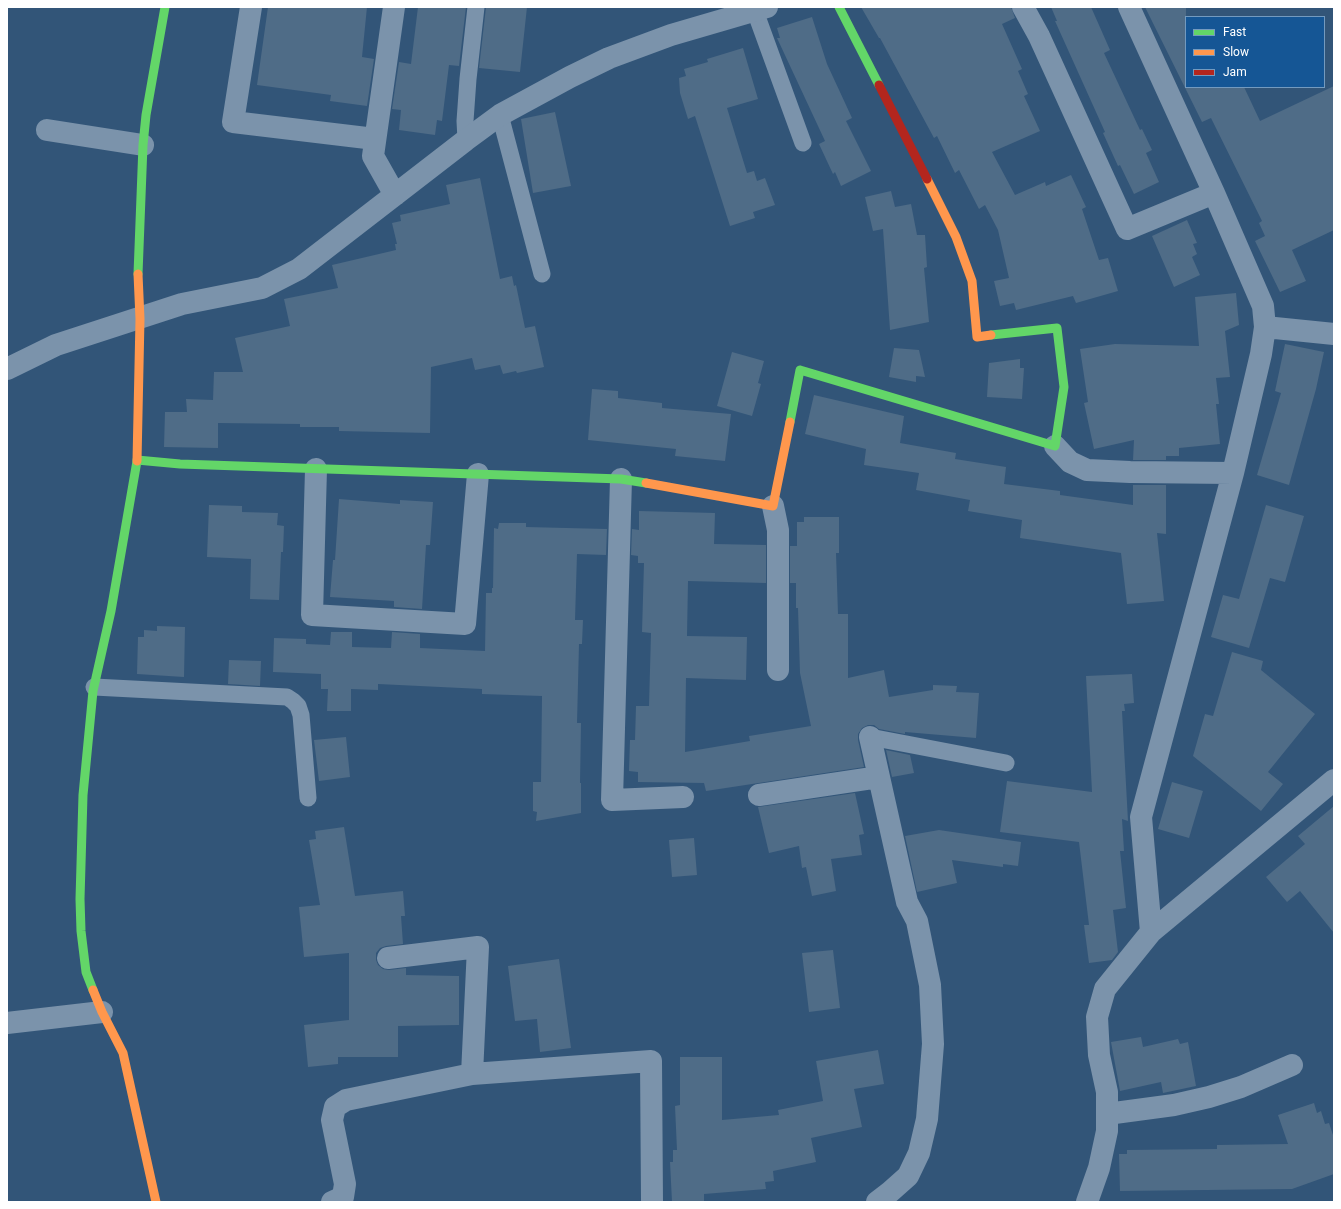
<!DOCTYPE html>
<html>
<head>
<meta charset="utf-8">
<style>
  body { margin:0 }
  #map { position:relative; width:1341px; height:1209px; overflow:hidden; background:#325578; font-family:Roboto,sans-serif }
  canvas { display:block }
  .frame { position:absolute; inset:0; border:8px solid #fff; pointer-events:none }
  .legend { position:absolute; left:1185px; top:16px; width:140px; height:72px; box-sizing:border-box; background:#155695; border:1px solid #739abf; margin:0; padding:5px 7px; list-style:none; font-size:12px; color:#fff }
  .legend li { display:flex; align-items:center; gap:8px; height:20px }
  .legend b { width:20px; border:1px solid #739abf }
</style>
</head>
<body>
<div id="map">
<canvas width="1341" height="1209"></canvas>
<div class="frame"></div>
<ul class="legend">
<li><b style="height:5px;background:#63d668"></b>Fast</li>
<li><b style="height:5px;background:#ff974d"></b>Slow</li>
<li><b style="height:5px;background:#b3261e"></b>Jam</li>
</ul>
</div>
<script>
const g = document.querySelector('canvas').getContext('2d');
g.lineJoin = 'round';
function paint(path, color) {
  g.fillStyle = color;
  g.fill(path, 'evenodd');
}
function toPath(rows) {
  const path = new Path2D();
  for (const r of rows) {
    path.moveTo(r[0], r[1]);
    for (let i = 2; i < r.length; i += 2) path.lineTo(r[i], r[i + 1]);
  }
  return path;
}
function trace(path, color, width, dash) {
  g.strokeStyle = color;
  g.lineWidth = width;
  g.lineCap = dash ? 'butt' : 'round';
  g.setLineDash(dash || []);
  g.stroke(path);
}
paint(toPath([
  [268,7,367,7,362,57,374,59,367,106,330,101,331,95,257,85],
  [418,7,466,7,459,66,449,65,442,121,437,120,435,135,399,130,401,110,392,109,399,62,411,64],
  [486,7,527,7,520,72,479,68],
  [861,7,1011,7,1015,18,1002,24,1022,69,1018,71,1028,94,1024,96,1040,131,992,152,1015,195,1045,182,1046,186,1071,175,1086,207,1082,209,1099,260,1108,258,1118,291,1076,303,1073,296,1016,310,1014,303,1000,306,994,281,1009,278,998,230,985,205,979,209,959,170,955,173,937,136,934,138,880,38,879,38],
  [1051,7,1091,7,1110,50,1104,53,1140,130,1142,129,1152,150,1146,153,1159,182,1134,194,1120,165,1118,166,1103,133,1105,132,1055,21,1057,21],
  [1145,7,1186,7,1186,87,1244,87,1260,121,1334,86,1334,230,1292,250,1306,281,1280,292,1255,241,1265,236,1259,223,1262,221,1211,118,1202,122],
  [812,17,827,64,852,118,846,121,871,171,841,186,835,172,833,174,819,144,825,141,777,38,780,38,777,28],
  [743,48,758,99,727,108,747,173,754,171,757,181,765,178,775,205,753,212,755,218,730,226,695,116,688,119,680,93,679,78,686,76,684,69,708,62,707,59],
  [555,112,571,186,533,193,521,119],
  [480,178,500,279,512,276,514,286,516,285,525,328,535,326,544,367,517,373,516,371,503,374,500,365,475,370,472,358,431,367,430,433,339,431,339,427,300,427,300,424,218,423,218,448,164,447,165,412,187,412,186,399,213,400,214,372,243,372,235,338,290,326,284,299,338,288,332,265,396,250,395,244,397,244,392,223,401,221,400,215,450,204,446,185],
  [891,191,895,207,911,204,917,235,925,235,927,267,924,268,929,322,890,330,883,229,873,231,865,197],
  [1187,220,1197,243,1193,244,1197,254,1192,257,1200,275,1174,287,1152,236],
  [1236,293,1239,325,1225,331,1230,377,1216,378,1219,404,1216,404,1220,444,1179,448,1179,456,1166,456,1166,460,1133,460,1134,440,1094,449,1084,403,1088,402,1080,349,1115,344,1199,346,1195,297],
  [1285,344,1324,352,1316,389,1289,485,1257,475,1281,393,1275,391],
  [894,348,919,350,925,377,916,376,916,382,889,377],
  [732,352,764,361,758,383,761,384,752,416,717,406],
  [1020,359,1020,368,1024,368,1022,399,987,397,989,363],
  [592,389,618,391,618,398,662,403,662,408,731,414,725,461,675,456,676,449,588,440],
  [814,395,904,416,900,443,956,453,955,459,1006,467,1004,484,1060,491,1060,495,1133,505,1133,485,1166,485,1166,534,1157,533,1164,601,1127,604,1121,553,1020,538,1022,520,968,511,970,500,916,490,919,473,864,465,866,449,805,434],
  [339,499,400,504,400,500,433,502,430,545,426,545,422,609,394,607,394,601,330,597,333,560,335,560],
  [209,505,242,506,242,512,278,513,277,525,284,526,283,552,281,552,279,600,250,599,251,559,207,557],
  [1266,505,1304,516,1285,582,1270,578,1249,648,1211,637,1223,595,1239,599],
  [639,511,715,513,714,544,766,545,766,583,688,581,687,636,747,637,746,680,686,678,685,752,750,741,749,736,811,726,800,673,798,608,796,608,796,583,790,583,790,546,797,546,797,522,804,522,804,517,839,517,839,553,836,553,838,614,848,614,848,678,884,670,889,697,933,690,933,685,957,686,956,692,979,693,976,738,905,732,905,734,879,729,874,725,868,725,862,728,858,734,858,740,864,767,706,791,704,783,638,782,638,772,629,771,630,740,635,740,636,706,649,706,651,633,642,632,644,563,638,563,638,556,631,555,632,529,639,530],
  [499,523,526,523,526,527,607,529,606,555,577,554,575,620,583,620,582,644,579,644,577,723,581,723,580,783,581,783,581,813,536,821,537,812,533,811,533,782,541,782,542,696,482,694,482,689,378,684,378,690,351,689,351,711,327,711,328,689,321,689,321,674,273,672,274,638,306,639,306,644,330,645,331,632,352,632,352,647,391,648,392,632,420,634,420,648,485,651,486,593,492,593,492,588,493,588,494,528,498,529],
  [157,626,185,627,184,677,137,674,138,637,144,637,144,630,157,631],
  [1232,652,1263,661,1261,670,1315,714,1268,772,1283,784,1261,811,1193,756,1205,714,1213,716],
  [229,660,261,661,260,686,228,684],
  [1132,674,1134,703,1124,704,1125,711,1122,711,1128,821,1122,819,1124,851,1120,851,1126,908,1113,910,1118,952,1112,960,1089,963,1084,925,1089,925,1079,842,1000,832,1007,781,1092,792,1086,676],
  [346,737,350,777,319,781,314,740],
  [886,750,910,755,914,773,892,777],
  [1172,782,1203,791,1189,838,1158,829],
  [855,793,864,834,859,835,862,855,831,859,836,891,812,896,806,867,802,868,799,846,769,853,758,807],
  [1334,806,1334,933,1300,891,1287,902,1266,877,1305,844,1298,836],
  [344,827,355,896,403,891,405,916,401,916,403,944,386,946,380,948,376,953,376,960,378,965,383,969,389,970,406,968,406,975,459,976,459,1025,398,1026,398,1057,338,1057,338,1064,308,1067,304,1025,349,1020,349,953,304,957,299,907,320,905,309,840,316,839,315,831],
  [939,830,1021,842,1018,866,1003,864,1003,867,952,860,957,883,917,892,905,836],
  [694,838,697,875,672,877,669,840],
  [833,950,840,1008,809,1012,802,953],
  [559,959,571,1048,540,1052,537,1019,515,1021,508,966],
  [1141,1037,1143,1047,1178,1039,1180,1044,1188,1042,1196,1086,1163,1093,1161,1082,1120,1091,1111,1042],
  [878,1050,884,1084,854,1089,862,1127,811,1138,816,1162,773,1171,774,1181,765,1182,766,1189,704,1194,704,1202,672,1202,670,1162,673,1162,673,1150,677,1150,675,1106,680,1105,680,1057,722,1057,722,1120,779,1115,778,1110,823,1101,816,1061],
  [1314,1103,1317,1113,1321,1111,1325,1124,1329,1123,1334,1138,1334,1174,1292,1189,1120,1191,1119,1154,1127,1154,1127,1150,1217,1149,1217,1145,1288,1144,1278,1115]
]), '#4f6c87');
trace(toPath([
  [755,11,803,143],
  [500,115,542,274],
  [466,140,465,121,468,79,476,7],
  [94,687,287,697,293,701,298,706,301,715,308,798],
  [870,737,1006,763]
]), '#7b93ab', 17);
trace(toPath([
  [251,7,233,122,375,139],
  [394,7,373,156,395,195],
  [1023,7,1039,36,1127,229,1214,193],
  [1129,7,1214,193,1263,306,1265,327,1261,354,1233,473,1141,817,1151,932,1334,780],
  [47,130,143,145],
  [1265,327,1334,334],
  [7,369,56,345,182,304,262,288,299,269,466,140,500,115,570,77,609,58,671,35,767,7],
  [1055,446,1070,462,1087,470,1130,472,1233,473],
  [316,469,312,615,465,624,478,474],
  [621,479,612,800,683,797],
  [773,506,778,530,778,670],
  [870,737,907,902,917,921,930,985,933,1044,927,1119,919,1153,908,1176,890,1192,877,1202],
  [759,795,879,777],
  [388,958,478,947,472,1074],
  [7,1023,102,1012],
  [1107,1114,1174,1105,1209,1097,1241,1087,1292,1065],
  [332,1202,343,1197,345,1184,332,1120,335,1107,346,1100,472,1074,651,1061,652,1202],
  [1087,1202,1099,1168,1107,1131,1107,1092,1099,1055,1097,1017,1105,989,1151,932]
]), '#7b93ab', 22);
trace(toPath([
  [839,7,879,85],
  [138,274,143,145,146,115,165,7],
  [790,422,800,370,1055,446,1064,387,1057,328,991,335],
  [137,460,180,464,621,479,646,483],
  [93,990,86,972,81,931,80,899,83,795,93,691,111,611,137,461]
]), '#63d668', 9);
trace(toPath([
  [927,179,956,237,972,281,977,337,991,335],
  [137,461,140,319,138,274],
  [646,483,773,506,790,422],
  [93,990,102,1012,123,1053,156,1202]
]), '#ff974d', 9);
trace(toPath([
  [879,85,927,179]
]), '#b3261e', 9);
</script>
</body>
</html>
